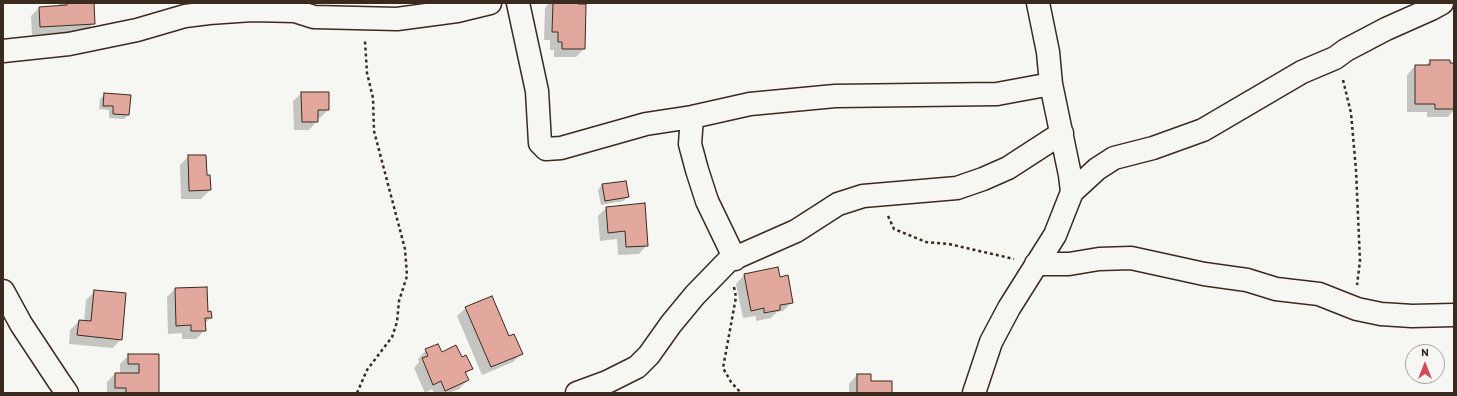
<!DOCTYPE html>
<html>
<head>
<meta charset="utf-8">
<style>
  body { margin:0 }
  #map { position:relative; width:1457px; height:396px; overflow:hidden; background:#f6f6f2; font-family:Itim,sans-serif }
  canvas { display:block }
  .frame { position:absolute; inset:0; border:4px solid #3b2a1e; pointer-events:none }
  .north { position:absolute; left:1405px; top:344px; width:40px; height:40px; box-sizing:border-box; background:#f6f6f2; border:1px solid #aba49d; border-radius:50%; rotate:0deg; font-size:11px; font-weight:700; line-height:16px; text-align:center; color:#3b2a1e }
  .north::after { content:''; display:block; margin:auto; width:14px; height:18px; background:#d1495b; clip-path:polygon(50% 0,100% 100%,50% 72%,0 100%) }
</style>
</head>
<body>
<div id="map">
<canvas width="1457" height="396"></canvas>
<div class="frame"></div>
<div class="north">N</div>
</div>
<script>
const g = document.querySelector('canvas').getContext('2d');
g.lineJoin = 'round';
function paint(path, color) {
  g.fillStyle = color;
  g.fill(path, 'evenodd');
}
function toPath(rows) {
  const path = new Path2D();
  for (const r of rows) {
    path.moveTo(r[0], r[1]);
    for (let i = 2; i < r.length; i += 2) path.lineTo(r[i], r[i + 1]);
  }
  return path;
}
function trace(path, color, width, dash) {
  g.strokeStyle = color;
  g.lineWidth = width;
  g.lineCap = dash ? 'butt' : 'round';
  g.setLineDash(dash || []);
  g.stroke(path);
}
paint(toPath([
  [58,3,93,3,94,23,85,32,32,35,31,16,39,8,59,6],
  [549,3,577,3,584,49,576,57,554,57,554,50,550,50,550,40,544,40,545,8],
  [1430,61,1454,64,1454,110,1448,117,1427,117,1427,112,1407,112,1407,75,1415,66,1425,66],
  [302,93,328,110,320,118,317,118,317,121,309,130,294,130,293,101],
  [104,95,128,115,124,119,109,118,109,110,99,109,100,99],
  [189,156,206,176,209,176,210,190,201,199,181,199,180,165],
  [602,185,628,197,623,201,601,205,598,190],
  [606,208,647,245,639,254,618,255,617,239,600,241,598,216],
  [744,275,779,278,792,302,783,311,777,312,771,318,756,321,756,316,743,318,736,284],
  [175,289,207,313,211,318,204,324,205,330,196,339,182,339,182,333,168,334,167,297],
  [95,291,121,339,113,348,69,344,70,330,79,321,84,322,86,300],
  [466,308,509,337,522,353,513,362,482,375,457,316],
  [426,350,461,358,471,369,465,375,468,380,459,389,449,393,434,393,432,389,425,393,414,368,419,362,418,359],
  [129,355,158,355,158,393,107,393,107,382,115,374,120,374,120,364],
  [857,375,891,393,849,393,849,384]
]), '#0003');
const building = toPath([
  [67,3,94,3,95,24,40,27,39,7,67,5,67,3],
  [553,3,578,3,578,4,586,4,585,49,562,49,562,42,558,42,558,32,552,32,553,3],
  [1430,60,1450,60,1450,63,1454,63,1454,109,1435,109,1435,104,1415,104,1415,65,1430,65,1430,60],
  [301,92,329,92,329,110,318,110,318,122,302,122,301,92],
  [104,93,131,95,129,115,113,114,113,106,103,106,104,93],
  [188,155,206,155,207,175,210,175,211,190,189,191,188,155],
  [626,181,629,197,605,201,602,184,626,181],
  [645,203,648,246,626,247,625,231,608,233,606,207,645,203],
  [778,267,780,277,788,275,793,303,780,305,780,310,764,313,764,308,751,311,744,274,778,267],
  [207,287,208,312,211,311,212,318,205,318,206,331,191,331,191,325,176,326,175,288,207,287],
  [94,290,126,293,122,340,77,335,79,320,91,321,94,290],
  [492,296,509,336,514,334,523,354,491,367,465,307,492,296],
  [438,344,442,352,456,345,462,357,466,355,473,369,465,372,469,380,445,391,441,381,433,385,422,358,428,356,425,349,438,344],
  [128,354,159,354,159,393,126,393,126,388,115,388,115,373,139,373,139,364,128,364,128,354],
  [857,374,871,374,871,381,892,381,892,393,857,393,857,374]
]);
paint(building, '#e2a89e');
trace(building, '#3b2a1e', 1);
const minor = toPath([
  [518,3,537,91,540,143,546,149,561,148,646,124,692,117,750,104,835,96,997,94,1051,84],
  [3,51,69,44,137,30,185,16,209,13,252,10,295,11,314,17,397,19,457,11,490,3],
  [692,117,690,144,697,170,707,201,735,259],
  [1072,192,1097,169,1114,158,1153,148,1203,130,1302,72,1335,58,1346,50,1386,29,1431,9,1442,3],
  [1036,264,1069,264,1099,259,1131,258,1204,274,1247,280,1276,289,1319,294,1357,309,1381,314,1412,316,1454,315],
  [3,291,21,324,58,380,67,393],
  [577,393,607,382,637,367,649,355,671,324,695,295,728,261,796,231,838,204,863,196,957,188,983,179,1008,168,1062,133],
  [974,393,991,342,1009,308,1055,235,1072,192,1070,175,1051,84,1048,52,1038,3]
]);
trace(minor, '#3b2a1e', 25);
trace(toPath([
  [1343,80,1351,113,1356,170,1360,261,1357,285],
  [888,216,894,229,926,242,949,244,1014,259],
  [734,287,736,297,723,368,731,382,741,393],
  [357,393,367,370,392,337,397,322,399,301,407,276,405,249,374,131,373,98,367,73,365,41]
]), '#3b2a1e', 2.5, [3, 3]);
trace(minor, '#f6f6f2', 22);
</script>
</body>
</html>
